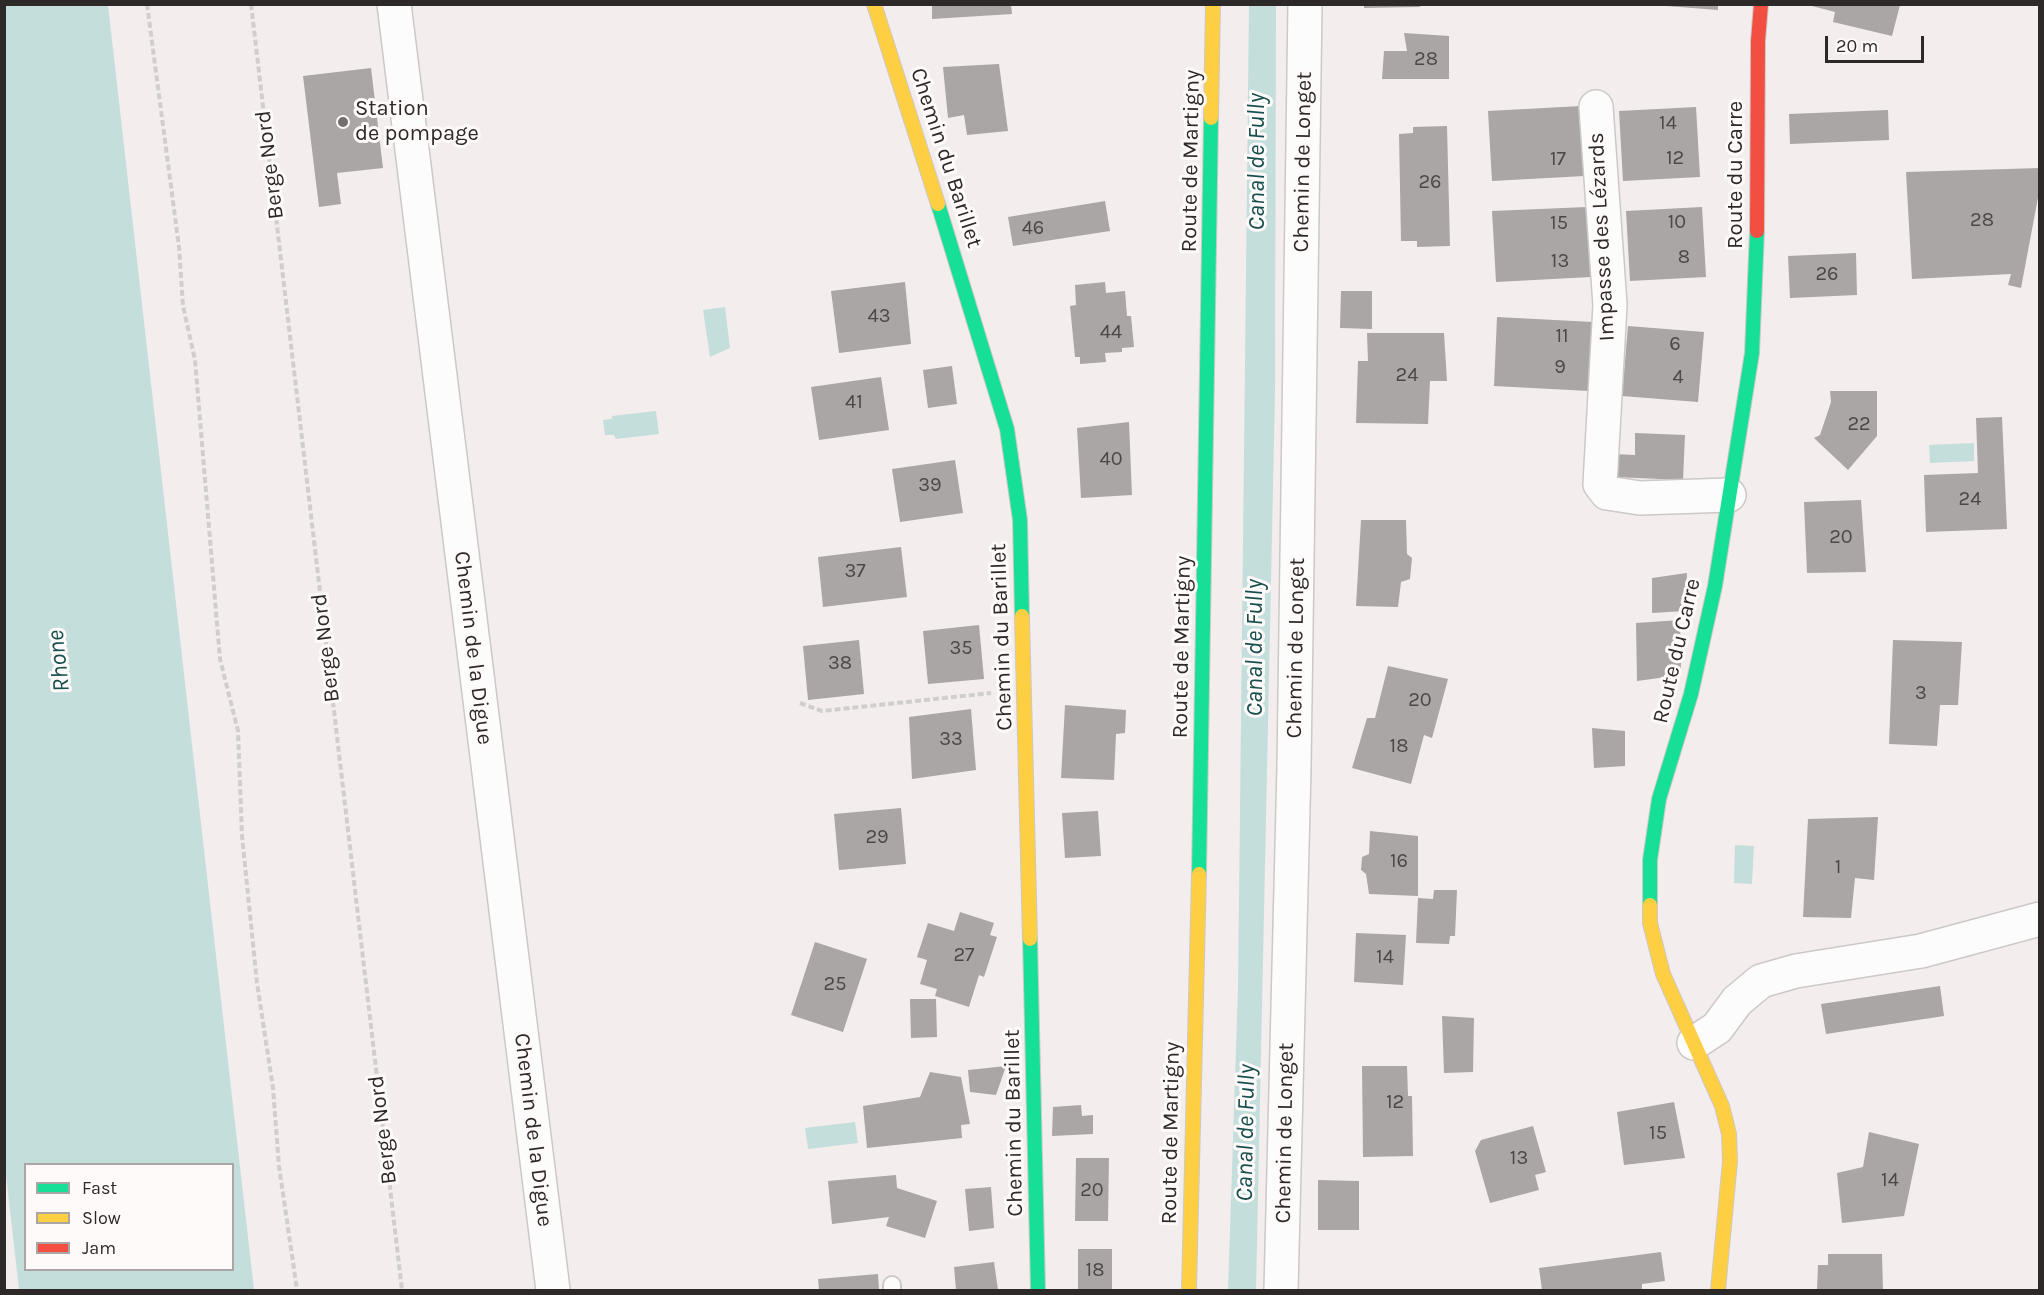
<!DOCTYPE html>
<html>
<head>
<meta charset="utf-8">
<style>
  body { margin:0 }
  #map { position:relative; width:2044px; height:1295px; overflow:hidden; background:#f3eded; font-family:Karla,sans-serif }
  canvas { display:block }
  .frame { position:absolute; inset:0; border:6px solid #2d2929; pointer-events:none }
  .legend { position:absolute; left:24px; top:1163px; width:210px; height:108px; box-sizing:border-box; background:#fefafa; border:2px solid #aaa6a6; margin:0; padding:8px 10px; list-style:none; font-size:18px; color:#2d2929 }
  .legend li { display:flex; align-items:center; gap:12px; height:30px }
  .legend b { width:30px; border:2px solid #aaa6a6 }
  .scale { position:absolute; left:1825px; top:36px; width:99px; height:27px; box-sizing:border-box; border:3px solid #2d2929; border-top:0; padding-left:8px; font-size:18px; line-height:21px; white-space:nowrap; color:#2d2929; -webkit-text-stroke:4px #fefafa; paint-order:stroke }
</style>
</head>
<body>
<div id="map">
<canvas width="2044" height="1295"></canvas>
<div class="frame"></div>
<ul class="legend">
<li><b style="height:8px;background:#16e098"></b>Fast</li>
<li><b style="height:8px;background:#ffcf43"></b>Slow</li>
<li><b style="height:8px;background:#f24e42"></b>Jam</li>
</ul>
<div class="scale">20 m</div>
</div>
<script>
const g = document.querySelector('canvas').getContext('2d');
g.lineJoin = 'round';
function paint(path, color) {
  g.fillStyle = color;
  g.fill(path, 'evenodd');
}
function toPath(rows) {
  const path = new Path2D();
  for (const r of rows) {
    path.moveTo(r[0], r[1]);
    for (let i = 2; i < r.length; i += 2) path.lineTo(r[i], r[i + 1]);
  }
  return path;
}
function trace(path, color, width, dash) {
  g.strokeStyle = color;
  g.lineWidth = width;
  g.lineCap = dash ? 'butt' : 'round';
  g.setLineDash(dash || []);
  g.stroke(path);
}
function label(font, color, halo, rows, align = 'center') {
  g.font = font + ' Karla,sans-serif';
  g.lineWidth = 6;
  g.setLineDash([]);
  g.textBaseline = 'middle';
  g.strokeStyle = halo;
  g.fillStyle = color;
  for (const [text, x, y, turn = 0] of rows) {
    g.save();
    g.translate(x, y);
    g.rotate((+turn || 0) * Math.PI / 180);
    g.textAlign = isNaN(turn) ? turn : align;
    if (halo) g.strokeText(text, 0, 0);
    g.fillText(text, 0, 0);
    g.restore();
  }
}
paint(toPath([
  [4,5,108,5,254,1290,19,1290,4,1157],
  [232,1164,232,1270,26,1270,26,1164],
  [1276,5,1275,392,1256,1290,1228,1290,1238,988,1249,5],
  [725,307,730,348,710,357,703,310],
  [656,411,659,434,616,439,614,435,605,435,603,420,612,419,612,416],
  [1974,443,1974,461,1930,463,1929,445],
  [1735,845,1754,846,1752,884,1734,883],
  [855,1122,858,1143,808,1149,805,1128]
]), '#c4dedc');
paint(toPath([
  [1364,4,1420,4,1420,7,1364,8],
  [1640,4,1718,4,1718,10],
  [932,5,1011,5,1012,14,932,19],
  [1808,5,1900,5,1892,36,1833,22,1835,12],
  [1404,33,1449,36,1449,79,1382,79,1384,51,1407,51],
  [999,64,1008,131,967,135,964,115,948,118,943,67],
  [371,68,383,168,337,173,341,204,319,207,303,76],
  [1581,106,1585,176,1492,181,1488,111],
  [1696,107,1700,177,1623,181,1619,111],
  [1888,110,1889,140,1790,144,1789,114],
  [1447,126,1450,246,1417,247,1417,241,1401,241,1399,134,1413,133,1413,127],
  [2040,168,2040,187,2021,288,2008,285,2011,274,1912,279,1906,172],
  [1105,201,1110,231,1013,246,1008,217],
  [1587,207,1591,277,1496,282,1492,211],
  [1702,207,1706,277,1630,281,1626,211],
  [1856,253,1857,295,1790,298,1788,256],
  [905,282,911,344,839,353,831,291],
  [1105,282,1106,293,1125,291,1127,316,1131,316,1134,347,1122,348,1122,352,1105,353,1106,362,1080,364,1080,357,1075,357,1070,306,1076,305,1075,285],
  [1341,291,1372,291,1372,329,1340,328],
  [1497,317,1593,322,1589,391,1494,386],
  [1628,326,1704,332,1698,402,1622,396],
  [1367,333,1444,333,1447,381,1430,381,1428,424,1356,423,1358,361,1368,361],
  [952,366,957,404,928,408,923,370],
  [881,377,889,430,819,440,811,387],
  [1830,391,1877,391,1877,436,1848,470,1814,438,1820,435,1831,402],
  [2002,417,2007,529,1926,532,1924,475,1978,473,1976,418],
  [1129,422,1132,495,1081,498,1077,428],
  [1635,433,1685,435,1683,480,1614,477,1615,454,1635,455],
  [955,460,963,513,900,522,892,469],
  [1861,500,1866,572,1807,573,1804,502],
  [1361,520,1406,520,1407,554,1412,558,1410,579,1401,582,1398,607,1356,606],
  [901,547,907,597,823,607,818,557],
  [1687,573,1685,611,1652,613,1652,578],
  [1680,620,1681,675,1637,681,1636,623],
  [979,625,984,679,928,684,923,631],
  [859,640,864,694,808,700,803,646],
  [1893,640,1962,642,1958,705,1940,705,1937,746,1889,744],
  [1388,666,1448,679,1432,738,1424,735,1411,784,1352,768,1367,718,1375,718],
  [1065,705,1126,710,1125,733,1116,734,1114,780,1061,778],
  [971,709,976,770,912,779,909,717],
  [1592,728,1625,731,1625,766,1594,768],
  [901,808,906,864,839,870,834,814],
  [1098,811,1101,856,1065,858,1062,813],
  [1878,817,1874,880,1855,878,1851,918,1803,917,1808,819],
  [1370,831,1418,836,1418,896,1369,894,1366,874,1361,870,1362,857,1369,854],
  [1434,890,1457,890,1455,936,1450,936,1449,944,1416,943,1418,898,1433,899],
  [960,912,994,923,990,935,997,937,984,977,979,975,969,1007,935,996,937,989,920,984,927,960,917,957,928,923,954,931],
  [1356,933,1406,935,1403,985,1354,982],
  [815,942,867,959,843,1032,791,1015],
  [1940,986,1944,1016,1826,1034,1821,1004],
  [910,999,936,999,937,1037,911,1038],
  [1442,1016,1474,1018,1473,1072,1444,1073],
  [1006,1066,996,1095,970,1092,968,1070],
  [1362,1066,1407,1066,1408,1096,1412,1096,1413,1156,1363,1157],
  [930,1072,961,1077,970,1124,961,1125,962,1138,867,1148,863,1106,920,1097],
  [1674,1102,1685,1158,1624,1165,1617,1112],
  [1081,1105,1082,1116,1093,1115,1093,1134,1052,1136,1053,1107],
  [1533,1126,1546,1172,1535,1175,1539,1190,1490,1203,1475,1151,1481,1140],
  [1869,1132,1919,1144,1904,1216,1842,1223,1837,1173,1863,1167],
  [1076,1158,1109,1158,1108,1221,1075,1221],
  [896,1175,897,1188,937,1201,925,1238,886,1226,889,1217,832,1224,828,1181],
  [1318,1180,1359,1181,1359,1230,1318,1230],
  [991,1187,994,1228,969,1231,965,1189],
  [1078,1249,1112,1249,1112,1290,1078,1290],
  [1661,1252,1665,1281,1642,1284,1642,1290,1542,1290,1539,1268],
  [1828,1254,1882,1254,1883,1290,1817,1290,1818,1265,1828,1265],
  [994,1262,998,1290,956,1290,954,1267],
  [878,1274,879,1290,819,1290,818,1279]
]), '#aba6a6');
const lane = toPath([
  [892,1285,892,1290]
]);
const street = toPath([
  [394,4,553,1290],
  [1596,107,1610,305,1600,484,1607,493,1640,498,1729,495],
  [1694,1043,1717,1028,1737,1001,1761,981,1796,971,1921,951,2040,919],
  [1281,1290,1294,767,1305,4]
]);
const fast = toPath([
  [938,204,1007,429,1020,520,1022,616],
  [1199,874,1211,118],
  [1650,905,1650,860,1659,799,1691,694,1715,586,1752,353,1757,231],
  [1030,939,1038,1290]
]);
const slow = toPath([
  [874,4,938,204],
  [1211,118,1213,4],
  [1022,616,1030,939],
  [1650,905,1650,923,1663,974,1722,1106,1729,1134,1730,1161,1718,1290],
  [1189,1290,1199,874]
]);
const jam = toPath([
  [1757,231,1758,41,1761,4]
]);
trace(lane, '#cdc8c8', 20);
trace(street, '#cdc8c8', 36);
trace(fast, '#cdc8c8', 16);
trace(slow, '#cdc8c8', 16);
trace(jam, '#cdc8c8', 16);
trace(toPath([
  [147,4,179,247,183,306,195,360,220,659,238,731,242,836,257,983,273,1088,279,1166,297,1290],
  [251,4,402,1290],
  [800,703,822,711,991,693]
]), '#d1cece', 4, [6, 3]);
trace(lane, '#fdfcfc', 16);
trace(street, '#fdfcfc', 33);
trace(fast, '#16e098', 14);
trace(slow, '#ffcf43', 14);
trace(jam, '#f24e42', 14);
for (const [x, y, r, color] of [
  [343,122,6,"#726e6e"]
]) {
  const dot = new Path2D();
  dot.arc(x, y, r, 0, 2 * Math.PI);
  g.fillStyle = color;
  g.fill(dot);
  trace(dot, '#fefafa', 2);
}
label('20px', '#4c4848', null, [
  ["28",1426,59],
  ["14",1668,123],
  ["12",1675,158],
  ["17",1558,159],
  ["26",1430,182],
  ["28",1982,220],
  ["10",1677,222],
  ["15",1559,223],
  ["46",1033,228],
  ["8",1684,257],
  ["13",1560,261],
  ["26",1827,274],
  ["43",879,316],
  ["44",1111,332],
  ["11",1562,336],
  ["6",1675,344],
  ["9",1560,367],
  ["24",1407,375],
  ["4",1678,377],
  ["41",854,402],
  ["22",1859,424],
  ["40",1111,459],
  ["39",930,485],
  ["24",1970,499],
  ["20",1841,537],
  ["37",855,571],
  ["35",961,648],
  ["38",840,663],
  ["3",1921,693],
  ["20",1420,700],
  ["33",951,739],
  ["18",1399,746],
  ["29",877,837],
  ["16",1399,861],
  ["1",1838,867],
  ["27",964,955],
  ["14",1385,957],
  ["25",835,984],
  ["12",1395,1102],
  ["15",1658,1133],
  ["13",1519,1158],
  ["14",1890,1180],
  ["20",1092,1190],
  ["18",1095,1270]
]);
label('22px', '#2d2929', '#fefafa', [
  ["Station",355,109],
  ["de pompage",355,134]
], 'left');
label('22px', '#2d2929', '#fefafa', [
  ["Chemin du Barillet",946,158,72],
  ["Route de Martigny",1191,161,-89],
  ["Chemin de Longet",1303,162,-89],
  ["Berge Nord",270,165,-97],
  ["Route du Carre",1736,175,-90],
  ["Impasse des Lézards",1602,237,-93],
  ["Chemin du Barillet",1002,637,-92],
  ["Route de Martigny",1182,647,-89],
  ["Berge Nord",326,648,-97],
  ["Chemin de la Digue",473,648,83],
  ["Chemin de Longet",1296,648,-89],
  ["Route du Carre",1677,651,-77],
  ["Chemin du Barillet",1014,1123,-91],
  ["Berge Nord",383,1130,-97],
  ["Chemin de la Digue",533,1130,83],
  ["Route de Martigny",1171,1133,-89],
  ["Chemin de Longet",1285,1133,-89]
]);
label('italic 24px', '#174f4d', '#fefafa', [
  ["Canal de Fully",1257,162,-90],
  ["Canal de Fully",1255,648,-90],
  ["Rhone",59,661,-96],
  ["Canal de Fully",1246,1133,-89]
]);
</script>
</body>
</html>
